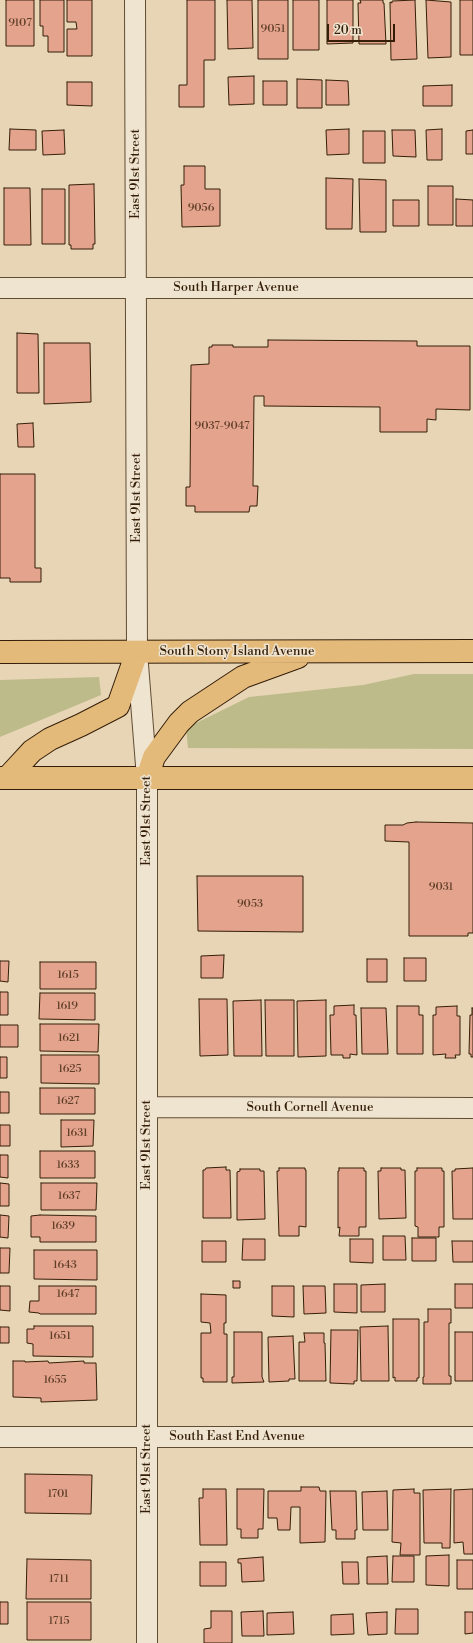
<!DOCTYPE html>
<html>
<head>
<meta charset="utf-8">
<style>
  body { margin:0 }
  #map { position:relative; width:473px; height:1643px; overflow:hidden; background:#e7d5b6; font-family:"Libre Bodoni",serif }
  canvas { display:block }
  .scale { position:absolute; left:327px; top:24px; width:68px; height:18px; box-sizing:border-box; border:2px solid #341e08; border-top:0; padding-left:5px; font-size:12px; line-height:14px; white-space:nowrap; color:#341e08; -webkit-text-stroke:3px #efe4d0; paint-order:stroke }
</style>
</head>
<body>
<div id="map">
<canvas width="473" height="1643"></canvas>
<div class="scale">20 m</div>
</div>
<script>
const g = document.querySelector('canvas').getContext('2d');
g.lineJoin = 'round';
function paint(path, color) {
  g.fillStyle = color;
  g.fill(path, 'evenodd');
}
function toPath(rows) {
  const path = new Path2D();
  for (const r of rows) {
    path.moveTo(r[0], r[1]);
    for (let i = 2; i < r.length; i += 2) path.lineTo(r[i], r[i + 1]);
  }
  return path;
}
function trace(path, color, width, dash) {
  g.strokeStyle = color;
  g.lineWidth = width;
  g.lineCap = dash ? 'butt' : 'round';
  g.setLineDash(dash || []);
  g.stroke(path);
}
function label(font, color, halo, rows, align = 'center') {
  g.font = font + ' "Libre Bodoni",serif';
  g.lineWidth = 3;
  g.setLineDash([]);
  g.textBaseline = 'middle';
  g.strokeStyle = halo;
  g.fillStyle = color;
  for (const [text, x, y, turn = 0] of rows) {
    g.save();
    g.translate(x, y);
    g.rotate((+turn || 0) * Math.PI / 180);
    g.textAlign = isNaN(turn) ? turn : align;
    if (halo) g.strokeText(text, 0, 0);
    g.fillText(text, 0, 0);
    g.restore();
  }
}
paint(toPath([
  [414,674,473,674,473,749,188,748,186,728,249,697,363,685],
  [99,677,101,695,0,737,0,680]
]), '#bdbb89');
const building = toPath([
  [6,0,34,0,34,46,6,46,6,0],
  [40,0,64,0,64,52,48,52,48,36,43,36,43,26,40,26,40,0],
  [67,0,92,0,92,56,67,56,67,29,77,29,76,22,67,22,67,0],
  [187,0,215,0,215,60,204,60,204,107,179,107,179,85,187,85,187,0],
  [227,0,252,0,253,48,228,49,227,0],
  [258,0,288,0,288,59,258,59,258,0],
  [293,0,319,0,319,50,293,50,293,0],
  [327,0,353,0,353,43,327,44,327,0],
  [360,0,383,0,383,3,384,3,386,44,359,44,358,3,361,3,360,0],
  [415,0,417,59,391,60,390,2,392,3,392,1,415,0],
  [426,0,451,2,451,57,428,58,426,0],
  [460,0,473,0,473,55,460,55,460,0],
  [254,76,254,104,229,105,228,77,254,76],
  [297,79,322,80,322,108,297,108,297,79],
  [326,80,348,81,349,105,326,105,326,80],
  [263,81,287,81,287,105,263,105,263,81],
  [67,82,92,82,92,106,67,105,67,82],
  [452,85,452,106,423,106,423,86,452,85],
  [10,129,36,130,36,150,9,150,10,129],
  [349,129,349,154,327,155,326,130,349,129],
  [442,129,442,160,427,160,426,130,442,129],
  [64,130,65,154,43,155,42,131,64,130],
  [392,130,415,130,416,157,393,156,392,130],
  [473,130,473,154,466,154,466,131,473,130],
  [363,131,385,131,385,163,363,163,363,131],
  [184,166,205,166,205,189,220,189,220,226,182,227,181,185,184,185,184,166],
  [326,178,353,179,352,229,326,229,326,178],
  [359,179,386,180,386,232,360,232,359,179],
  [94,184,95,244,93,244,93,249,71,249,71,245,69,245,69,185,94,184],
  [428,186,453,186,453,225,428,225,428,186],
  [4,188,30,188,31,245,4,245,4,188],
  [42,189,65,189,65,244,42,244,42,189],
  [456,199,473,200,473,226,456,226,456,199],
  [393,200,419,200,419,226,393,226,393,200],
  [17,333,38,334,39,393,17,393,17,333],
  [268,340,417,341,417,346,470,346,470,410,436,409,436,420,427,419,427,432,380,432,380,407,264,406,264,396,254,396,253,486,258,486,257,506,250,506,249,512,195,512,195,506,186,506,186,487,190,487,191,365,209,364,209,347,212,347,212,345,233,345,233,347,268,347,268,340],
  [44,343,90,343,91,402,44,404,44,343],
  [33,423,34,447,18,447,17,424,33,423],
  [0,474,35,474,35,568,41,568,41,582,10,582,10,578,0,578,0,474],
  [416,822,473,823,473,933,468,933,468,936,409,936,409,842,385,841,385,825,403,825,407,823,416,822],
  [197,876,303,876,303,932,198,931,197,876],
  [224,955,223,978,201,978,201,956,224,955],
  [404,958,426,958,426,981,404,981,404,958],
  [367,959,387,959,387,982,367,982,367,959],
  [0,961,9,961,8,982,0,981,0,961],
  [40,962,96,962,96,989,40,989,40,962],
  [0,992,8,992,8,1015,0,1015,0,992],
  [40,993,95,993,95,1020,39,1019,40,993],
  [199,999,227,999,228,1055,200,1056,199,999],
  [261,1000,262,1056,234,1056,233,1001,261,1000],
  [265,1000,294,1000,294,1056,266,1056,265,1000],
  [326,1000,326,1056,298,1057,297,1001,326,1000],
  [354,1005,354,1015,356,1015,357,1055,350,1054,350,1058,343,1058,343,1055,331,1055,330,1015,334,1015,334,1006,354,1005],
  [397,1006,419,1006,419,1015,423,1015,423,1054,397,1054,397,1006],
  [457,1006,457,1016,460,1016,460,1055,455,1055,456,1058,445,1058,446,1054,433,1055,433,1015,436,1015,436,1007,457,1006],
  [361,1008,386,1008,388,1054,362,1054,361,1008],
  [472,1008,473,1008,473,1057,471,1057,471,1054,469,1054,470,1015,472,1015,472,1008],
  [40,1024,99,1024,98,1052,40,1051,40,1024],
  [0,1025,18,1025,18,1047,0,1047,0,1025],
  [41,1055,99,1055,99,1084,41,1083,41,1055],
  [0,1057,7,1057,7,1078,0,1078,0,1057],
  [40,1088,95,1088,95,1114,40,1114,40,1088],
  [0,1092,9,1092,9,1113,0,1113,0,1092],
  [61,1120,94,1120,93,1146,61,1147,61,1120],
  [0,1125,10,1125,10,1146,0,1146,0,1125],
  [40,1151,95,1151,95,1178,40,1178,40,1151],
  [0,1155,8,1155,8,1178,0,1177,0,1155],
  [226,1167,226,1170,230,1170,231,1218,203,1218,203,1170,205,1170,206,1168,226,1167],
  [279,1168,305,1168,305,1170,306,1170,306,1227,299,1226,299,1236,279,1236,277,1171,279,1171,279,1168],
  [339,1168,364,1168,364,1171,366,1171,366,1227,359,1227,359,1236,339,1236,340,1227,338,1228,338,1171,339,1171,339,1168],
  [381,1168,401,1168,401,1170,405,1170,406,1218,379,1219,378,1171,381,1171,381,1168],
  [417,1168,442,1168,442,1171,444,1171,444,1227,439,1227,439,1237,418,1237,418,1227,415,1226,415,1171,417,1171,417,1168],
  [473,1168,473,1219,453,1219,452,1171,455,1171,455,1169,473,1168],
  [240,1169,260,1169,260,1171,264,1171,265,1219,237,1220,237,1172,240,1171,240,1169],
  [0,1183,9,1184,9,1206,0,1206,0,1183],
  [41,1183,97,1183,96,1210,41,1210,41,1183],
  [0,1215,9,1216,8,1238,0,1237,0,1215],
  [40,1215,96,1216,96,1242,40,1242,40,1237,31,1237,31,1216,40,1215],
  [383,1236,405,1236,406,1260,383,1260,383,1236],
  [412,1238,436,1238,436,1261,412,1261,412,1238],
  [243,1239,265,1239,265,1260,242,1260,243,1239],
  [350,1239,373,1239,373,1263,350,1262,350,1239],
  [202,1241,226,1241,226,1262,202,1262,202,1241],
  [452,1241,473,1241,473,1262,453,1262,452,1241],
  [0,1248,10,1248,9,1273,0,1273,0,1248],
  [34,1250,97,1250,97,1280,34,1279,34,1250],
  [233,1281,240,1281,240,1288,233,1288,233,1281],
  [334,1284,357,1284,357,1313,334,1312,334,1284],
  [385,1284,385,1312,361,1312,361,1285,385,1284],
  [455,1284,473,1284,473,1308,455,1308,455,1284],
  [0,1286,10,1286,10,1311,0,1310,0,1286],
  [39,1286,96,1286,96,1314,40,1314,39,1313,29,1312,30,1301,39,1301,39,1286],
  [272,1286,294,1286,294,1317,272,1316,272,1286],
  [303,1286,325,1286,326,1313,304,1314,303,1286],
  [201,1294,226,1295,226,1323,224,1323,224,1334,227,1334,227,1382,203,1382,203,1378,201,1378,201,1333,211,1333,210,1323,201,1322,201,1294],
  [428,1309,451,1309,451,1323,449,1323,449,1376,451,1376,451,1384,423,1384,423,1377,424,1377,424,1322,428,1322,428,1309],
  [393,1319,419,1319,419,1378,417,1378,417,1381,395,1381,395,1377,393,1378,393,1319],
  [34,1326,93,1326,93,1357,33,1356,33,1344,27,1343,27,1329,34,1329,34,1326],
  [388,1326,389,1381,361,1381,360,1327,388,1326],
  [0,1327,9,1327,9,1343,0,1343,0,1327],
  [331,1330,358,1330,357,1381,354,1381,354,1384,330,1383,331,1330],
  [234,1332,262,1332,262,1377,264,1382,232,1383,232,1377,234,1377,234,1332],
  [455,1332,473,1332,473,1381,455,1381,455,1332],
  [304,1333,324,1333,324,1343,325,1343,326,1381,299,1381,299,1342,305,1342,304,1333],
  [293,1336,295,1379,289,1379,289,1381,269,1382,268,1337,293,1336],
  [13,1361,25,1361,25,1362,48,1361,49,1363,84,1361,84,1363,96,1363,97,1400,41,1402,41,1398,13,1397,13,1361],
  [25,1474,92,1475,91,1514,25,1513,25,1474],
  [301,1487,319,1487,320,1491,326,1491,325,1542,300,1543,300,1507,291,1507,290,1530,278,1530,277,1518,268,1518,268,1491,301,1491,301,1487],
  [203,1489,226,1489,227,1545,200,1545,199,1498,203,1498,203,1489],
  [237,1489,264,1489,263,1529,258,1529,258,1538,241,1538,241,1529,237,1529,237,1489],
  [414,1489,414,1493,420,1493,420,1555,400,1555,401,1543,392,1542,393,1490,414,1489],
  [451,1489,450,1548,442,1548,442,1543,424,1543,423,1490,451,1489],
  [473,1489,473,1554,464,1554,463,1542,454,1543,454,1490,473,1489],
  [330,1491,356,1491,357,1530,355,1530,355,1539,336,1539,336,1530,332,1530,330,1491],
  [387,1491,388,1530,363,1530,362,1492,387,1491],
  [449,1555,449,1586,426,1585,426,1556,449,1555],
  [387,1556,388,1584,367,1584,367,1557,387,1556],
  [393,1556,414,1556,414,1582,392,1582,393,1556],
  [263,1557,264,1581,242,1582,241,1563,238,1563,238,1559,263,1557],
  [27,1559,91,1560,91,1599,26,1599,27,1559],
  [457,1560,473,1560,473,1589,457,1589,457,1560],
  [200,1562,226,1562,226,1586,200,1586,200,1562],
  [342,1562,358,1562,359,1584,343,1584,342,1562],
  [0,1602,8,1602,8,1624,0,1624,0,1602],
  [27,1602,91,1602,91,1640,27,1640,27,1602],
  [396,1609,418,1609,418,1634,395,1634,396,1609],
  [211,1611,232,1611,232,1643,204,1643,204,1629,211,1628,211,1611],
  [263,1611,264,1636,242,1636,241,1612,263,1611],
  [293,1612,294,1634,267,1635,267,1613,293,1612],
  [387,1612,387,1634,368,1635,366,1613,387,1612],
  [465,1612,473,1612,473,1633,465,1634,465,1612],
  [353,1614,354,1634,331,1635,331,1615,353,1614]
]);
paint(building, '#e4a38c');
trace(building, '#341e08', 1);
const minor = toPath([
  [135,0,137,652,147,778,147,1643],
  [0,288,473,288],
  [147,1107,473,1108],
  [0,1437,473,1437]
]);
const trunk = toPath([
  [0,652,473,651],
  [0,778,473,778],
  [7,778,32,751,50,739,81,725,118,706,137,652],
  [147,778,154,757,179,723,190,712,243,677,298,657]
]);
trace(minor, '#614c34', 22);
trace(trunk, '#341e08', 24);
trace(minor, '#efe4d0', 20);
trace(trunk, '#e4ba7b', 22);
label('11px', '#603f29', null, [
  ["9107",20,23],
  ["9051",273,29],
  ["9056",201,208],
  ["9037-9047",222,426],
  ["9031",441,887],
  ["9053",250,904],
  ["1615",68,975],
  ["1619",67,1006],
  ["1621",69,1038],
  ["1625",70,1069],
  ["1627",68,1101],
  ["1631",77,1133],
  ["1633",68,1165],
  ["1637",69,1196],
  ["1639",63,1226],
  ["1643",65,1265],
  ["1647",68,1294],
  ["1651",60,1336],
  ["1655",55,1380],
  ["1701",58,1494],
  ["1711",59,1579],
  ["1715",59,1621]
]);
label('13px', '#341e08', '#efe4d0', [
  ["East 91st Street",136,174,-90],
  ["South Harper Avenue",236,288],
  ["East 91st Street",137,498,-90],
  ["South Stony Island Avenue",237,652],
  ["East 91st Street",147,821,-90],
  ["South Cornell Avenue",310,1108],
  ["East 91st Street",147,1145,-90],
  ["South East End Avenue",237,1437],
  ["East 91st Street",147,1469,-90]
]);
</script>
</body>
</html>
